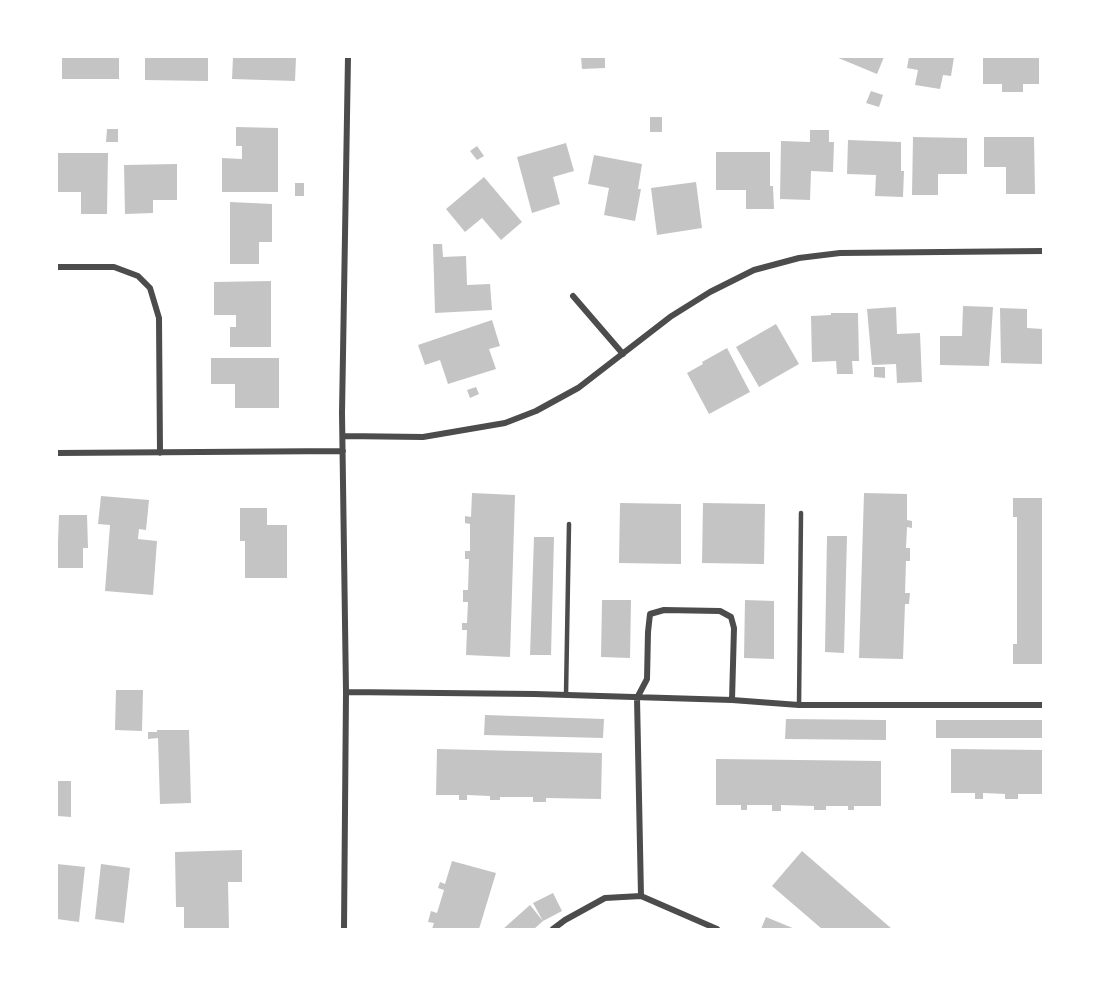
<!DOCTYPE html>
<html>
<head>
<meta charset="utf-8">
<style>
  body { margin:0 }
  #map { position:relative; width:1100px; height:986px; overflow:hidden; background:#fff; font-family:Spectral,serif }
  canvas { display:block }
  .frame { position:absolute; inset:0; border:58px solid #fff; pointer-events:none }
</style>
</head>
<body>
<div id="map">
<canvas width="1100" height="986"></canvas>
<div class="frame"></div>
</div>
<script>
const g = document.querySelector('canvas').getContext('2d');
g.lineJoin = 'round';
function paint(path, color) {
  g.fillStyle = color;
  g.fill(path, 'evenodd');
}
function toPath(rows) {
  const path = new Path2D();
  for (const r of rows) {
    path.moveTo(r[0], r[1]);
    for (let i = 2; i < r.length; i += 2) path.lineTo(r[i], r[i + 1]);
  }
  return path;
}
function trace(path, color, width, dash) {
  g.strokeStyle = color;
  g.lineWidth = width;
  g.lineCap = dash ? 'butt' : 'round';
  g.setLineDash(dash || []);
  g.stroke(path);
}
paint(toPath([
  [62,57,119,57,119,79,62,79],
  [145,57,208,57,208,81,145,80],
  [233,57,296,57,295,81,232,79],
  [581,57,605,57,605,68,582,69],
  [836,57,884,57,877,74],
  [909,57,954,57,951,76,943,75,940,89,915,85,918,70,907,68],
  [983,57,1039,57,1039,84,1023,84,1023,92,1002,92,1002,84,983,84],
  [871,91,883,95,879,107,866,103],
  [650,117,662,117,662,132,650,132],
  [236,127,278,128,278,192,222,192,222,158,242,159,242,146,236,146],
  [107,129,118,129,118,142,106,142],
  [810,130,829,130,829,142,834,142,833,172,811,171,810,200,780,199,781,141,810,142],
  [913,137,967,138,967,174,938,174,938,195,912,195],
  [984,137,1034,137,1035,194,1006,194,1006,167,984,167],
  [848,140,901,142,901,171,904,171,903,197,875,196,876,175,847,174],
  [566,143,574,171,553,177,560,204,532,213,517,157],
  [477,146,484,156,477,160,470,151],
  [716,152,770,152,770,186,773,186,774,209,746,209,746,190,716,190],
  [57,153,108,153,107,214,81,214,81,192,57,192],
  [594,155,642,164,638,189,641,189,635,221,604,215,609,188,588,184],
  [177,164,177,200,153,200,153,213,125,214,124,165],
  [484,177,522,222,501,240,482,218,465,232,446,209],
  [696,182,702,228,657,235,651,188],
  [295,183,304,183,304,196,295,196],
  [230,202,272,204,272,242,259,242,259,264,230,264],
  [433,244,442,244,443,257,466,256,467,285,490,284,492,310,435,313],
  [271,281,271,347,230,347,230,327,236,327,236,315,214,315,214,282],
  [963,306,993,307,989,366,940,365,940,336,962,336],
  [896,307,897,334,920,333,922,382,897,383,896,364,872,365,867,309],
  [1000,308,1027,309,1027,328,1043,329,1043,364,1001,363],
  [831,313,858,313,859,361,852,361,853,374,837,374,836,361,812,362,811,316,831,315],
  [492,320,500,346,489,349,496,369,448,384,440,360,425,365,418,345],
  [776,324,799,364,759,387,736,347],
  [727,348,750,392,709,414,687,373,703,364,702,362],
  [211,358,279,358,279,408,235,408,235,384,211,384],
  [874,367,885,367,885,378,874,377],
  [476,387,479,394,470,398,467,390],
  [472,493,515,495,510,657,466,655,467,630,462,630,462,623,467,623,468,602,463,602,463,590,468,590,469,559,465,559,465,551,470,551,470,524,465,523,465,516,471,517],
  [864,493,907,494,907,520,912,521,912,528,907,527,906,548,910,548,910,561,906,561,905,593,910,593,909,604,905,604,903,659,859,658],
  [101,496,149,500,146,530,139,529,138,539,157,541,153,595,105,591,110,525,98,524],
  [1013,498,1043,498,1043,664,1013,664,1013,644,1017,644,1017,517,1013,517],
  [620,503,681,504,681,564,619,563],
  [703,503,765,504,764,564,702,563],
  [240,508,267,508,267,525,287,525,287,578,245,578,245,541,240,541],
  [59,515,87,515,88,548,83,548,83,568,57,568],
  [827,536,847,536,844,653,825,652],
  [534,537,554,537,551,655,530,655],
  [602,600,631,600,630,658,601,657],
  [745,600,774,601,774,659,744,658],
  [116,690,143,690,142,731,115,730],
  [485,715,604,719,603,738,484,735],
  [786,719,886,720,886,740,785,739],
  [936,720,1043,720,1043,738,936,738],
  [157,730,189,730,191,803,160,804,158,738,148,739,148,732,157,732],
  [437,749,602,753,601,799,546,798,546,802,533,802,533,797,500,797,500,800,490,800,490,796,467,795,467,800,459,800,459,795,436,795],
  [951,749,1043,750,1043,794,1018,794,1018,799,1005,799,1005,794,983,793,983,799,975,799,975,793,951,793],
  [716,759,881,761,881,806,854,806,854,810,848,810,848,806,826,806,826,810,814,810,814,806,781,805,781,811,772,811,772,805,747,805,747,810,741,810,741,805,716,805],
  [57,781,71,781,71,817,57,816],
  [242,850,242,882,228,882,229,929,184,929,184,907,176,907,175,852],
  [802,851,892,929,822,929,772,886],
  [452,861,496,873,479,929,432,929,434,923,428,922,431,911,437,913,444,890,438,888,440,882,445,884],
  [57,864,85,867,79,922,57,919],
  [101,864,130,868,124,923,95,919],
  [553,893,562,911,543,921,533,903],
  [530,905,543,921,534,929,503,929],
  [766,917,795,929,761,929]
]), '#c4c4c4');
trace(toPath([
  [566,695,569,524],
  [799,705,801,513]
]), '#4c4c4c', 4.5);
trace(toPath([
  [57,267,114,267,138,276,150,288,159,318,160,453],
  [573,296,623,354],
  [343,436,423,437,505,423,536,411,578,388,670,317,710,292,754,270,799,258,840,253,1043,251],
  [57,453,343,451],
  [346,692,535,694,732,700,799,705,1043,705],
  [641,896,637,698,647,679,648,632,650,614,664,610,720,611,731,617,734,628,732,700],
  [344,929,346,692,342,413,348,57],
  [553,929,565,920,605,898,641,896,717,929]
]), '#4c4c4c', 6);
</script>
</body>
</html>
